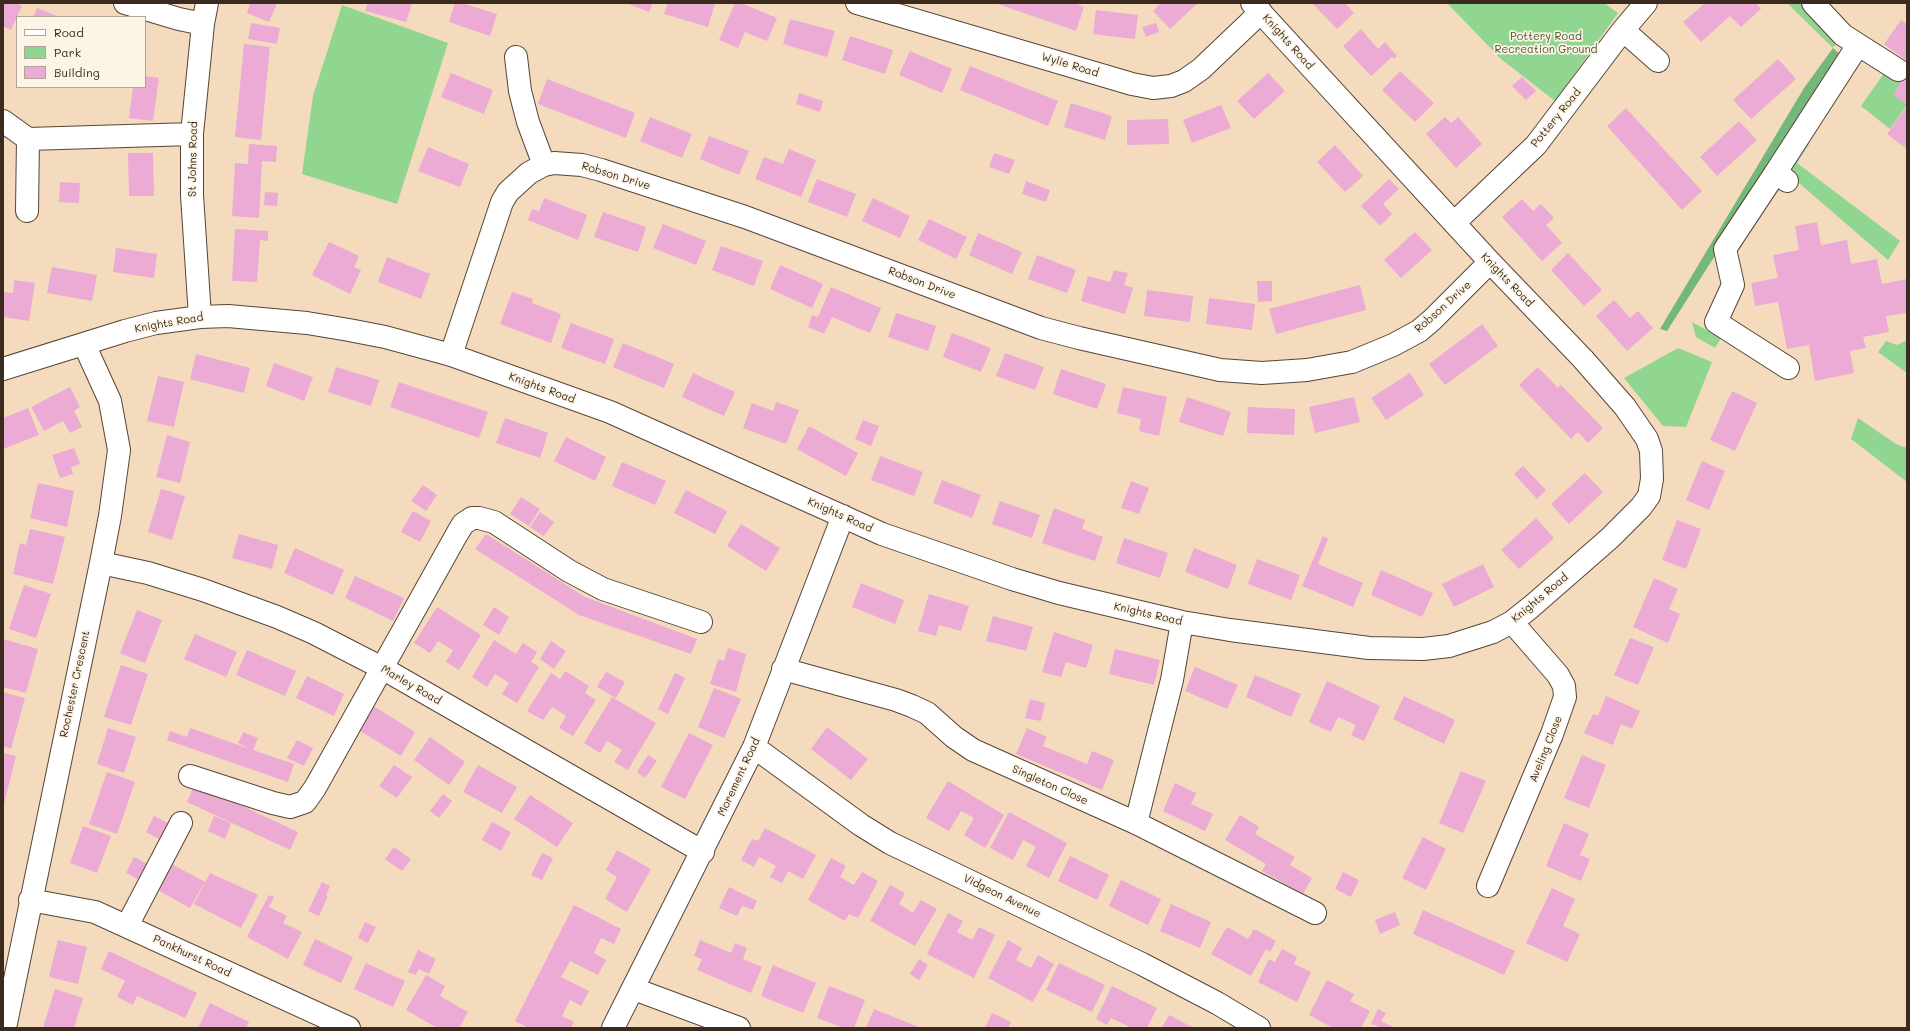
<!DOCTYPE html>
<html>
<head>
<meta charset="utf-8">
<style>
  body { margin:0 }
  #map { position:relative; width:1910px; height:1031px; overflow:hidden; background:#f4dbbd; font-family:Mali,sans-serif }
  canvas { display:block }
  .frame { position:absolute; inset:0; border:4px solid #3b2a1e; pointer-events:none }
  .legend { position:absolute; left:16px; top:16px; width:130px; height:72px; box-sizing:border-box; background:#fcf5e5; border:1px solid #afa495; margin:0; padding:5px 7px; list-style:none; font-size:12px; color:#3b2a1e }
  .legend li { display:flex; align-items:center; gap:8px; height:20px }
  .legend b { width:20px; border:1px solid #afa495 }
</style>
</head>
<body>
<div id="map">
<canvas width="1910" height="1031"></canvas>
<div class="frame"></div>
<ul class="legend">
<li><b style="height:5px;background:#fff"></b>Road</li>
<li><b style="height:11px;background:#90d690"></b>Park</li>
<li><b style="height:11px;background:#ebabd4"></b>Building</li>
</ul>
</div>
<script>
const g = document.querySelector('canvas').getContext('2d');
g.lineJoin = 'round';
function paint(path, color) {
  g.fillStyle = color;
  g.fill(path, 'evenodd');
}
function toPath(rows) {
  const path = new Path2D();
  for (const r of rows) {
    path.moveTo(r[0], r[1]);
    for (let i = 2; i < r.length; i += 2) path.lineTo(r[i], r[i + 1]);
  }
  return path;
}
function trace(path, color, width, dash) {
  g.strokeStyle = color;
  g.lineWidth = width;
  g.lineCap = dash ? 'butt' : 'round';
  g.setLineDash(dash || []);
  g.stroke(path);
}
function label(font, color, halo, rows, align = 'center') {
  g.font = font + ' Mali,sans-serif';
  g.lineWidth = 3.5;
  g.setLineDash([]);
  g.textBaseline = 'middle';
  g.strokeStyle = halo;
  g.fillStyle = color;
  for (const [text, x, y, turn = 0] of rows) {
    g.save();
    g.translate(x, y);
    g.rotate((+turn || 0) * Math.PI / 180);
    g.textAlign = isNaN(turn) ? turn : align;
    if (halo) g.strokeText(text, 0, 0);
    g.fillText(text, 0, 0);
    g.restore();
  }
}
paint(toPath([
  [1447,3,1604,3,1618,13,1555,101,1501,59],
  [1787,3,1806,3,1839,40,1833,48],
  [342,5,448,43,397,204,302,174,313,96],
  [1887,69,1901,75,1907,105,1890,129,1861,106],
  [1802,138,1809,144,1797,163,1900,241,1888,260,1784,170],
  [1692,322,1721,338,1715,348,1696,337],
  [1907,340,1907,373,1878,352,1886,341,1897,345],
  [1678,348,1712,362,1686,427,1663,426,1624,378],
  [1858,418,1896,444,1907,448,1907,482,1851,439]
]), '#90d690');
paint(toPath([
  [1833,48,1842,56,1667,331,1660,329,1804,88]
]), '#74b77a');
paint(toPath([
  [3,3,16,3,22,6,11,30,3,26],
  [250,3,277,3,269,22,247,13],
  [368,3,412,3,406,22,365,11],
  [455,3,462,3,497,14,490,36,449,22],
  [626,3,653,3,649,12],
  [668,3,715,3,708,27,664,14],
  [735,3,741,3,777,18,767,41,745,32,738,48,719,40],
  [995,3,1074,3,1084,7,1076,31],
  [1161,3,1198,3,1170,29,1153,11],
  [1312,3,1345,3,1354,13,1337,29],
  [1705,3,1756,3,1761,9,1741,27,1730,16,1701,42,1683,22],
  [37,8,60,17,33,17],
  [1096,10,1138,15,1135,39,1093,34],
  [790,19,835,31,827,57,783,44],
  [1901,20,1907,24,1907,61,1884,44],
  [251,23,280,28,277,44,248,39],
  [1156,23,1159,32,1146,37,1142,27],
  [1361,29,1378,49,1385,42,1397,56,1394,59,1392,57,1371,76,1343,46],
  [850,36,893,50,885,74,842,60],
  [244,44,270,47,261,140,235,137],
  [910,51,952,69,942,93,899,75],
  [1778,59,1796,79,1751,119,1733,100],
  [970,66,1058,101,1048,126,960,90],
  [1907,67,1907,105,1894,95],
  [1400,71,1434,103,1415,122,1382,90],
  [451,73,493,90,484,114,441,97],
  [1268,73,1285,91,1254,119,1237,101],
  [145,76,159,78,153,121,129,118,133,87,145,87],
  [1522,77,1536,91,1526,100,1512,86],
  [547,79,635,113,626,138,538,104],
  [799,93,823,101,820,112,796,104],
  [1071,103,1112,116,1105,140,1064,127],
  [1221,105,1231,128,1192,143,1183,120],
  [1907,106,1907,149,1887,134],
  [1626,108,1702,191,1682,210,1607,126],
  [650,117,692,134,682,158,640,141],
  [1445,117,1451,123,1458,117,1482,144,1456,168,1426,134],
  [1168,119,1169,144,1127,145,1127,120],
  [1739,121,1757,140,1717,176,1700,157],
  [709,136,749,151,739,175,700,159],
  [249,144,277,146,276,162,262,161,259,218,232,216,235,163,248,164],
  [1335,145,1363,176,1345,192,1317,162],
  [428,147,469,164,460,187,418,171],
  [789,149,816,160,801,197,755,179,764,157,783,164],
  [128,153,153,153,154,196,129,196],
  [994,153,1015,160,1009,174,989,167],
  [817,179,856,194,847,217,808,202],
  [1389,179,1399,189,1383,204,1392,214,1380,226,1361,206],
  [1026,181,1050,190,1046,202,1022,194],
  [60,182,80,183,79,203,59,202],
  [265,192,278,193,277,206,264,205],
  [544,198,587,215,578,240,528,220,532,209,539,211],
  [873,198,910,216,900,238,862,221],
  [1522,199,1533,211,1541,204,1554,218,1546,225,1562,243,1542,261,1502,217],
  [603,212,646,227,638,252,594,237],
  [929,219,967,237,956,259,918,240],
  [1817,222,1821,245,1847,240,1851,264,1877,259,1882,284,1907,279,1907,313,1886,316,1889,332,1863,337,1866,348,1850,351,1854,373,1815,381,1809,345,1787,349,1778,302,1755,306,1751,283,1778,278,1773,255,1799,250,1795,226],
  [663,224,706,241,696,265,653,248],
  [235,229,268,231,268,241,260,240,257,282,232,281],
  [1415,232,1432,250,1401,278,1384,260],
  [978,233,1022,252,1012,274,969,255],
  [329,242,359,256,354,267,361,270,350,294,312,275],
  [721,246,763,261,754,286,712,270],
  [116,248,157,254,154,278,113,272],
  [1568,253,1602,290,1584,306,1551,270],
  [1037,255,1076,270,1067,293,1028,279],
  [387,257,430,274,421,299,378,282],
  [780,265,823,284,812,308,770,289],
  [52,267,97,275,92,301,47,293],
  [1114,270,1128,273,1124,285,1133,288,1125,314,1081,301,1088,276,1110,282],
  [14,280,35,283,29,321,3,317,3,292,13,293],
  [1257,281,1272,281,1272,301,1258,302],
  [1360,285,1366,310,1276,334,1269,309],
  [831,287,881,308,870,333,832,317,824,334,808,327,812,315,818,317],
  [1147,290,1193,296,1190,322,1144,316],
  [512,292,533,299,532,303,561,314,551,343,500,324],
  [1209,298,1255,304,1252,330,1206,324],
  [1614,300,1630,318,1638,311,1653,328,1627,351,1596,316],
  [896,313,936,326,928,351,888,337],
  [571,323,614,339,605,364,561,348],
  [1482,324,1498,346,1445,385,1429,364],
  [952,333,991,348,981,372,943,357],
  [623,343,674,364,664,388,613,367],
  [1005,353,1044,367,1035,390,996,376],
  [196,354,250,368,244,393,190,379],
  [274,363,313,377,304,401,266,386],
  [336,367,379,380,371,406,328,392],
  [1538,367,1558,388,1561,385,1603,428,1588,443,1578,432,1571,439,1519,385],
  [1061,369,1106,384,1097,409,1053,394],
  [693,373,735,392,724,416,682,397],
  [1410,373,1424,395,1386,420,1371,398],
  [158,376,184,382,174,427,147,421],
  [399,382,488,412,479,438,390,407],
  [70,387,80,407,74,411,82,427,70,433,63,421,44,431,31,407],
  [1123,387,1167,397,1159,436,1139,431,1141,419,1117,413],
  [1732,391,1757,403,1735,451,1710,440],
  [1187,397,1231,412,1223,436,1179,422],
  [1354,397,1360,422,1315,433,1309,407],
  [776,402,799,410,786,444,743,428,752,403,773,411],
  [1248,407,1295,409,1294,435,1247,433],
  [28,408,39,435,3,449,3,418],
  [505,418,548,433,540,458,496,443],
  [863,420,879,426,871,446,855,439],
  [809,426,858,453,846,476,797,449],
  [167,435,190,442,180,483,156,477],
  [566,437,606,457,595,481,554,461],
  [74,448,80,464,71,467,73,474,60,478,52,455],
  [880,456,923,472,914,496,871,480],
  [1702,461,1725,471,1709,510,1686,500],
  [622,462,666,481,655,505,612,486],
  [1523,466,1546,490,1537,499,1514,474],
  [1585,473,1603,492,1569,524,1551,504],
  [942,480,981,495,972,518,933,503],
  [1131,481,1149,488,1139,514,1121,508],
  [38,483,74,491,67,527,30,518],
  [423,485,437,495,426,511,411,501],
  [161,489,185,496,172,540,148,532],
  [686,490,727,511,715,534,674,513],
  [521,497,540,509,529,526,510,514],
  [1000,501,1040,515,1032,538,992,524],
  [1054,508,1085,520,1082,529,1103,537,1095,561,1042,543],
  [413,511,431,521,420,542,401,532],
  [540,512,554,522,544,536,530,527],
  [1536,518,1554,538,1519,569,1501,550],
  [1677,520,1701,529,1686,569,1662,560],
  [741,524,780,548,766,571,727,546],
  [30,529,65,537,53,584,13,574,20,543,26,545],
  [239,534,278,545,272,569,232,558],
  [486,534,585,597,697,639,691,654,579,615,475,549],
  [1323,536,1328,539,1318,564,1363,583,1353,607,1302,586],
  [1124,538,1168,553,1160,578,1116,563],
  [295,548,344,570,333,595,284,573],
  [1194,548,1237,565,1228,589,1185,572],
  [1257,559,1300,575,1291,600,1248,584],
  [1483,564,1494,587,1454,607,1442,584],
  [1381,570,1433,593,1422,617,1371,595],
  [355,576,404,598,393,621,345,598],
  [1654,578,1678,589,1669,609,1680,614,1668,643,1633,627],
  [861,583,904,600,895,624,852,607],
  [24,585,51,594,36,638,9,629],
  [929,594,969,606,961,631,939,625,936,636,918,631],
  [437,607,481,635,459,670,446,662,453,650,438,641,430,653,414,643],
  [494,607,509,617,499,635,483,625],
  [137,610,162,620,145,663,120,653],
  [993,616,1033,627,1026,651,986,641],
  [1054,632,1093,645,1086,668,1066,662,1061,677,1042,672],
  [195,634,237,652,226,677,184,659],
  [1630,638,1654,647,1638,685,1614,675],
  [3,639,38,649,26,693,3,687],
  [494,640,516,654,523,643,537,652,531,662,539,667,517,703,502,694,509,683,495,674,487,687,472,677],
  [551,641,566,651,554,669,540,659],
  [728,648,746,654,736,692,710,684,718,659,724,661],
  [1115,649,1160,660,1154,685,1109,674],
  [247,650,296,671,285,696,236,675],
  [121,665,148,674,131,725,104,717],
  [1195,667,1238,685,1227,709,1185,691],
  [565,671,589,686,585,693,596,700,573,736,559,728,566,716,552,707,543,720,527,711,551,673,560,679],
  [606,672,625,682,616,698,597,687],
  [675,673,685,678,668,714,658,709],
  [1255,675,1301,694,1291,717,1246,697],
  [307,676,344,694,334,716,296,698],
  [1327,681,1380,706,1364,741,1351,735,1356,725,1338,717,1331,732,1309,722],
  [714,688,741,699,724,738,698,727],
  [3,692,25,698,11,749,3,746],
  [1404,696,1455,720,1444,744,1393,719],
  [1606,696,1640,711,1632,729,1621,724,1613,745,1584,733,1593,714,1598,716],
  [612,697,656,723,628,770,614,762,622,750,607,741,600,753,584,743],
  [1030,699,1045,703,1041,721,1025,718],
  [372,705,415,732,401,756,357,729],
  [827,727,868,759,851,780,811,749],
  [108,728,136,737,124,773,97,764],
  [190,728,250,749,238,743,243,732,258,738,253,750,294,764,288,782,167,740,170,731,187,737],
  [1027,728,1047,737,1043,746,1087,764,1092,751,1114,760,1102,790,1016,754],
  [689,733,713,745,685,799,661,787],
  [430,737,465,762,449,785,414,760],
  [297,740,313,748,304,766,287,758],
  [3,753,16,756,4,804,3,804],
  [648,755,657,761,645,778,637,772],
  [1582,755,1606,765,1589,808,1564,798],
  [394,765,412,777,397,798,379,786],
  [478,765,517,787,502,813,463,792],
  [1461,771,1486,781,1463,833,1439,823],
  [107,772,135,782,117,834,89,824],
  [948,781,1004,815,985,848,964,835,974,818,961,811,949,831,926,818],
  [1175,783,1196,793,1191,804,1213,814,1205,831,1163,811],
  [195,784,298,832,290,850,187,802],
  [443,794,452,801,439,818,430,811],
  [530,795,573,823,557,847,514,819],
  [1009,812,1067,843,1049,878,1026,866,1036,847,1023,840,1013,860,990,848],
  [1240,815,1259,827,1255,834,1295,857,1290,865,1312,878,1303,894,1262,871,1266,864,1225,840],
  [154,816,170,824,161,840,146,832],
  [214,816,231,823,225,839,208,831],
  [492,822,511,832,501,851,482,840],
  [1564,823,1589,834,1580,855,1590,859,1581,881,1546,866],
  [83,826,111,836,97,873,70,863],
  [765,828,816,855,803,879,788,871,782,883,770,877,776,866,759,857,754,867,741,860,752,839,758,841],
  [1423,837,1446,849,1426,890,1402,878],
  [394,847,411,859,402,871,385,859],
  [617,850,651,869,627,912,605,899,617,877,606,870],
  [542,853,553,858,542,880,531,875],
  [1070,856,1109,875,1097,900,1058,881],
  [134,857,149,865,141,881,126,873],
  [831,858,846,866,840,877,854,885,862,872,878,881,858,918,849,914,845,921,808,900],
  [168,862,205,882,190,908,154,888],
  [1343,872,1359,880,1351,897,1335,889],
  [210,873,258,895,241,928,194,904],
  [1121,880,1161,899,1148,925,1109,906],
  [322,882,330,886,326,895,328,896,319,916,308,911],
  [890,885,905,893,899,904,913,913,921,900,937,909,915,946,870,921],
  [729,887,757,901,753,910,742,906,737,916,719,908],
  [1552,888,1575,899,1563,926,1580,934,1567,962,1526,943],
  [269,895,274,897,269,907,287,916,283,923,302,932,288,959,247,937],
  [1171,904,1211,922,1200,948,1160,931],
  [574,905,621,929,614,944,601,938,594,953,606,960,598,975,570,961,561,977,589,991,581,1006,570,1000,562,1016,574,1022,571,1028,529,1028,515,1021],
  [1423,910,1515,951,1504,975,1413,934],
  [1395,912,1400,925,1380,934,1375,920],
  [948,913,963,921,957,932,972,940,979,927,995,935,974,978,927,954],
  [365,922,376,927,368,943,358,938],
  [1227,927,1248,939,1254,929,1276,941,1270,952,1266,949,1251,976,1211,954],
  [315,939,353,957,341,983,303,965],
  [58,940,87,947,78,984,49,977],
  [700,940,731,953,735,943,747,948,743,959,762,967,751,993,697,970,702,959,694,956],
  [1008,940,1022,948,1016,960,1031,968,1038,955,1054,964,1033,1002,988,978],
  [1282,949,1297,957,1294,964,1311,972,1297,1002,1258,982,1269,959,1275,962],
  [418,950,436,959,429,974,419,969,416,975,408,972],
  [109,951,197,993,185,1018,137,996,133,1005,117,997,125,981,101,969],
  [919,959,928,965,919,980,910,974],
  [366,963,405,981,393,1007,354,989],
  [1059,963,1105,985,1092,1012,1046,990],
  [773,965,816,983,803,1013,761,996],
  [426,975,445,986,440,996,468,1012,459,1028,437,1028,406,1010],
  [1327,980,1354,994,1350,1001,1370,1011,1361,1028,1333,1028,1309,1015],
  [829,986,865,1000,854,1028,844,1028,817,1018],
  [1112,986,1157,1008,1147,1028,1132,1028,1111,1018,1107,1025,1096,1019],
  [55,989,83,998,74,1028,43,1028],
  [210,1003,249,1022,246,1028,198,1028],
  [874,1009,921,1028,866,1028],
  [1378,1009,1386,1013,1381,1021,1395,1028,1377,1028,1378,1026,1371,1024],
  [992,1013,1011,1022,1008,1028,985,1028],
  [1169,1015,1194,1028,1162,1028]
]), '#ebabd4');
const minor = toPath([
  [125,3,179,19,203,24],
  [857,3,1132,84,1153,88,1171,86,1184,81,1201,69,1261,12],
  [1813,3,1843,35,1898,70],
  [1623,30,1658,61],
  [516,57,520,91,528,122,544,165],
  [3,121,28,139,27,211],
  [28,139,192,134],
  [1776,172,1725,249,1733,285,1716,322,1788,368],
  [1787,181,1776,172,1858,45],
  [1454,223,1536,145,1623,30,1646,3],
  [200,317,192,195,192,134,203,24,207,3],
  [451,355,502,202,508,192,529,173,544,165,554,163,582,165,601,170,745,217,1041,328,1079,338,1220,370,1262,373,1307,370,1352,362,1393,345,1419,331,1432,320,1490,262],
  [3,369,125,331,156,323,200,317,228,316,307,323,349,330,385,337,451,355,610,412,882,534,1012,579,1059,593,1182,622,1230,630,1369,648,1423,649,1449,646,1493,632,1512,622,1531,607,1610,538,1641,507,1649,496,1652,479,1651,451,1647,439,1625,407,1583,359,1490,262,1252,3],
  [101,563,148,573,203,590,277,617,314,633,382,668,703,852],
  [783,669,896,700,912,706,927,713,954,737,973,750,1136,823,1315,913],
  [754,747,861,825,890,843,1142,964,1217,1003,1259,1028],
  [190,776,273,803,290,807,305,802,315,788,457,534,463,524,472,518,479,518,494,522,569,571,603,589,701,622],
  [1136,823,1172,680,1182,622],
  [1488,886,1552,734,1565,697,1564,686,1558,675,1512,622],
  [30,900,95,912,349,1028],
  [127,926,181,823],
  [634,989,739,1028],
  [5,1028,101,563,110,516,119,450,110,401,84,344],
  [613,1028,754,747,843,516]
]);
trace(minor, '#574536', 24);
trace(minor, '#fff', 22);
label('11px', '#50553a', '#fcf5e5', [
  ["Pottery Road",1546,37],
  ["Recreation Ground",1546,50]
]);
label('11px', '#3b2a1e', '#fcf5e5', [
  ["Knights Road",1288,42,48],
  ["Wylie Road",1070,65,17],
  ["Pottery Road",1556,118,-51],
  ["St Johns Road",193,159,-89],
  ["Robson Drive",616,176,17],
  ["Knights Road",1507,280,46],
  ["Robson Drive",922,283,21],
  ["Robson Drive",1443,307,-42],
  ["Knights Road",169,323,-10],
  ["Knights Road",542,388,20],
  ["Knights Road",840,515,24],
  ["Knights Road",1540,598,-40],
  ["Knights Road",1148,614,13],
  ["Rochester Crescent",75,684,-78],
  ["Marley Road",411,685,30],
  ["Aveling Close",1546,749,-68],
  ["Morement Road",739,777,-65],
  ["Singleton Close",1050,785,24],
  ["Vidgeon Avenue",1002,896,26],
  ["Pankhurst Road",192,956,25]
]);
</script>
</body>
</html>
